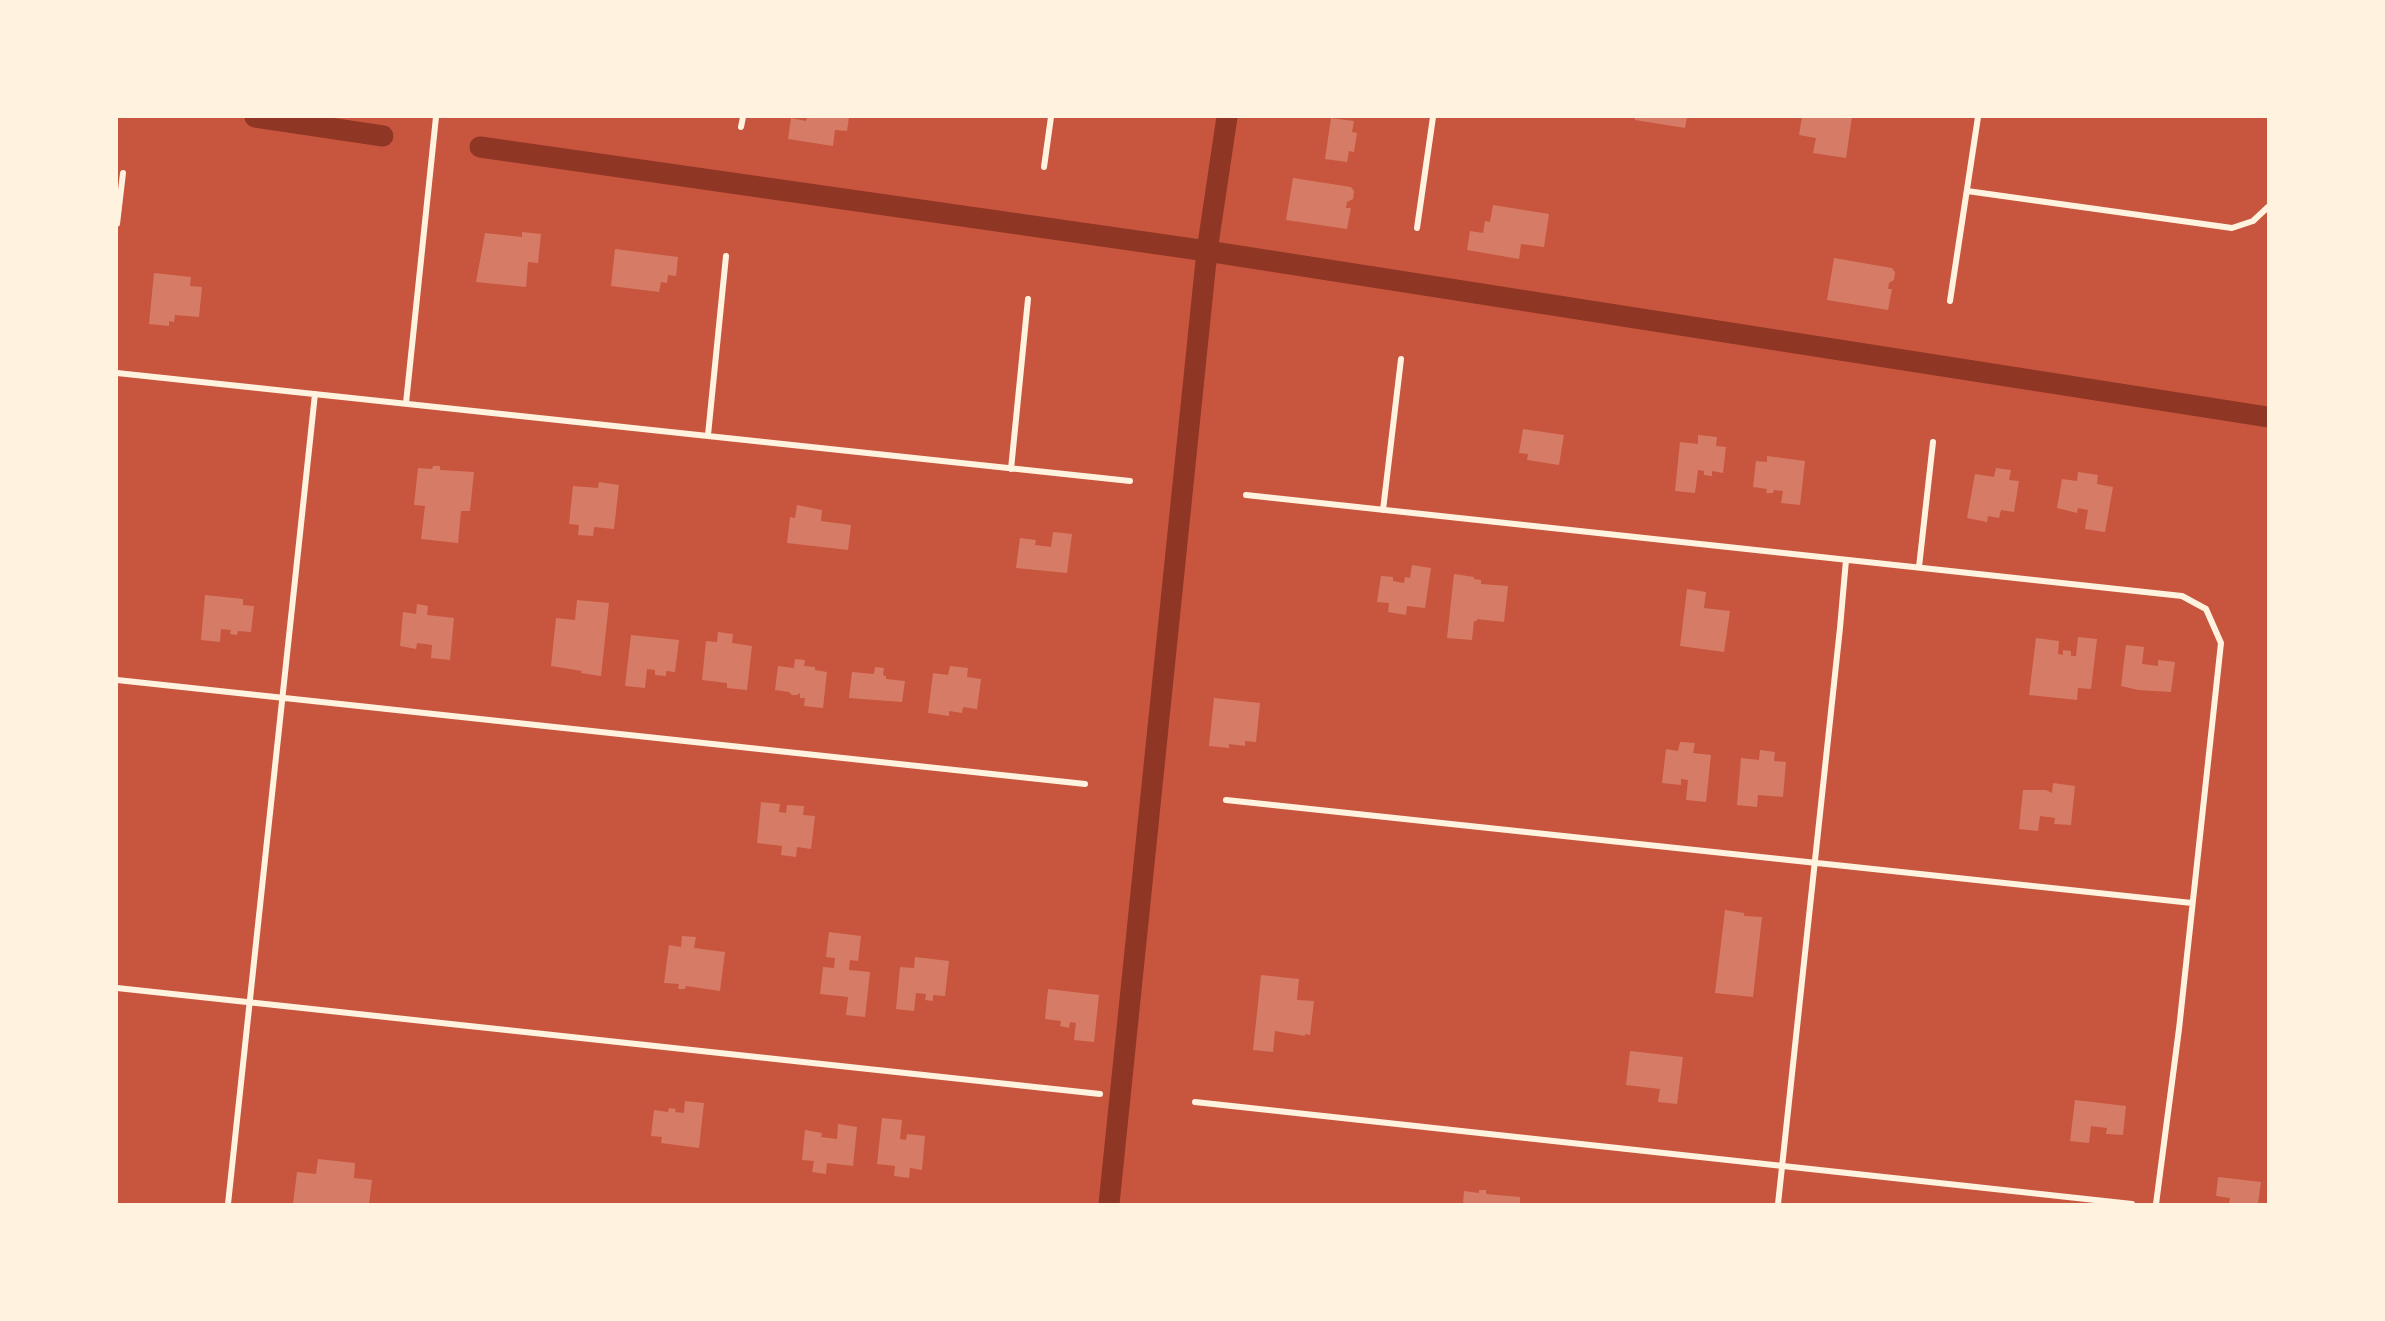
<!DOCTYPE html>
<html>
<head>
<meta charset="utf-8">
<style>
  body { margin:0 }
  #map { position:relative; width:2385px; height:1321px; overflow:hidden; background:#c8553d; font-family:Rubik,sans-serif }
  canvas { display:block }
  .frame { position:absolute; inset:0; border:118px solid #fff3e0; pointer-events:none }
</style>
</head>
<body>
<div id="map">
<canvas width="2385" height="1321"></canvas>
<div class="frame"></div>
</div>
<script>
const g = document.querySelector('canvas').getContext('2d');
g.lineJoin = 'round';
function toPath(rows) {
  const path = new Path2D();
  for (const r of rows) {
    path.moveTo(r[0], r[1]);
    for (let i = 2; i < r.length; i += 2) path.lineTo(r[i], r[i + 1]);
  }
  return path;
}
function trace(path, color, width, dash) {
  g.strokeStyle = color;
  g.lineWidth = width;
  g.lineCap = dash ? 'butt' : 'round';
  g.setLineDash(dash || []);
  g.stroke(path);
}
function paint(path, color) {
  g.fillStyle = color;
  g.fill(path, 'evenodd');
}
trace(toPath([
  [255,117,383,136],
  [480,147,1207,251,2268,417],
  [1109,1204,1207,251,1227,117]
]), '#8f3625', 21);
paint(toPath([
  [807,117,849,117,847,131,835,130,833,146,788,139,791,118,806,121],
  [1635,117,1687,117,1685,128,1635,120],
  [1802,117,1852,117,1846,158,1813,153,1816,138,1799,135],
  [1331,118,1354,121,1352,132,1357,133,1354,152,1349,151,1347,162,1325,159],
  [1293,178,1351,187,1354,191,1353,199,1347,202,1346,208,1351,208,1347,229,1286,220],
  [1493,205,1549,214,1544,247,1521,244,1519,259,1467,250,1470,231,1483,233,1485,221,1490,222],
  [522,232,541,234,538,263,528,262,526,287,476,282,485,233,522,237],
  [615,249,678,257,676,276,668,275,667,283,661,282,659,292,611,286],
  [1834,258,1892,268,1895,272,1894,280,1889,283,1888,289,1892,289,1888,310,1827,300],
  [154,273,191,277,190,286,202,287,199,317,175,315,174,322,169,321,169,326,149,324],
  [1523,429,1564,435,1559,465,1527,460,1528,454,1519,453],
  [1698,435,1717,437,1716,446,1726,447,1723,473,1712,471,1712,476,1704,475,1704,471,1698,470,1695,493,1675,491,1680,442,1698,444],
  [1767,456,1805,461,1800,505,1781,503,1783,491,1774,490,1773,493,1766,493,1767,489,1753,487,1756,461,1767,462],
  [433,466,440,466,440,470,474,472,470,511,461,511,458,543,421,539,425,506,414,505,418,468,432,469],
  [1996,468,2011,470,2009,480,2019,481,2014,512,2001,510,1999,518,1988,516,1987,522,1967,518,1975,474,1994,477],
  [2078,472,2098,475,2097,484,2113,487,2105,532,2085,529,2088,510,2078,508,2077,513,2057,508,2062,479,2077,481],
  [599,482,619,485,614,529,594,527,593,536,578,535,579,525,569,524,573,486,598,488],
  [797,505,822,510,821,521,851,525,848,550,787,543,790,517,795,518],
  [1053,532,1072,534,1067,573,1016,568,1020,538,1036,540,1035,545,1051,547],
  [1412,565,1431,568,1425,608,1407,606,1406,615,1388,612,1389,603,1377,602,1381,576,1393,577,1393,581,1404,583,1405,577,1410,578],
  [1454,574,1474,577,1474,579,1481,580,1481,584,1508,586,1504,622,1477,619,1477,621,1474,621,1472,640,1447,638],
  [1687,589,1706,592,1704,608,1730,611,1724,652,1680,646],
  [205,595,243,599,243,605,254,606,251,632,238,631,237,635,230,634,231,630,221,629,220,642,201,640],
  [577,600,609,603,601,676,581,673,582,671,551,666,556,618,575,620],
  [417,604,428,606,427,615,454,618,450,660,431,658,432,645,417,643,416,649,400,646,403,612,416,614],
  [718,632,733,634,732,643,752,646,747,690,727,688,727,683,702,680,706,641,717,642],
  [631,635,679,640,675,672,666,671,666,676,655,675,655,670,647,669,645,688,625,686],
  [2078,637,2097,639,2091,689,2078,688,2077,700,2029,695,2036,638,2059,641,2058,654,2063,655,2063,650,2071,651,2071,656,2076,656],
  [2126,645,2144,647,2142,664,2158,666,2158,660,2175,662,2171,692,2138,690,2121,686],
  [795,659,805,660,804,666,815,667,815,670,827,672,823,708,804,706,805,698,800,698,800,693,797,695,792,695,789,692,775,690,778,666,794,668],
  [950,666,968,668,967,677,981,679,977,709,963,707,962,713,949,711,949,716,928,713,933,673,948,675],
  [875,667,884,668,883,675,886,676,886,679,905,681,902,702,849,698,852,672,874,674],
  [1214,698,1260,703,1256,742,1245,741,1245,746,1229,744,1229,748,1209,746],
  [1680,742,1695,743,1693,753,1711,755,1706,802,1686,800,1688,780,1681,779,1681,785,1662,783,1666,749,1678,751],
  [1760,750,1775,752,1774,761,1786,762,1783,797,1758,795,1757,807,1737,805,1741,758,1759,760],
  [2053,783,2075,786,2071,825,2054,824,2055,818,2040,816,2038,831,2019,829,2023,790,2046,790,2052,793],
  [761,802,780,804,779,812,786,813,787,805,804,806,803,815,815,816,811,849,797,847,796,857,781,855,782,846,757,843],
  [1725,910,1744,913,1744,916,1762,917,1753,997,1715,993],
  [829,932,861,936,858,961,850,960,849,970,870,972,865,1017,846,1015,848,997,820,994,823,967,834,968,835,958,826,957],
  [682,936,696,937,694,948,725,952,720,991,686,986,685,989,678,989,679,984,664,983,669,945,681,947],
  [915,957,949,961,945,996,933,995,933,1001,925,1000,926,994,916,993,914,1011,896,1009,900,967,914,968],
  [1261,975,1299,979,1297,1000,1314,1001,1310,1035,1305,1034,1305,1036,1275,1031,1273,1052,1253,1050],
  [1048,989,1099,995,1094,1042,1074,1040,1076,1023,1070,1022,1069,1028,1060,1026,1061,1021,1045,1019],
  [1630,1051,1683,1057,1677,1104,1658,1102,1660,1089,1626,1085],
  [2075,1100,2126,1106,2123,1135,2106,1134,2107,1128,2091,1126,2089,1143,2070,1141],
  [685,1101,704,1103,699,1148,661,1143,662,1137,651,1136,654,1110,668,1112,669,1108,676,1109,675,1112,684,1113],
  [882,1118,902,1120,900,1139,906,1140,907,1134,925,1136,922,1170,910,1168,909,1178,894,1176,895,1166,877,1164],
  [838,1124,857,1127,853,1166,827,1163,826,1174,812,1172,814,1161,802,1160,805,1130,822,1133,821,1137,837,1139],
  [318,1159,355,1163,354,1178,372,1180,369,1204,293,1204,297,1172,316,1174],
  [2218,1177,2261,1182,2258,1204,2229,1204,2230,1198,2216,1196],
  [1479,1190,1486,1190,1486,1194,1520,1197,1520,1204,1463,1204,1464,1191,1479,1193]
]), '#d67c66');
trace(toPath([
  [741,127,743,117],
  [1044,167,1051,117],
  [1967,191,2232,228,2253,221,2268,207],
  [117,224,123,173],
  [1417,228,1433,117],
  [1950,301,1978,117],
  [117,373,1130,481],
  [406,403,436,117],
  [708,435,726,256],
  [1011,469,1028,299],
  [1246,495,2182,596,2206,609,2221,643,2179,1029,2156,1204],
  [1383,510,1401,359],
  [1919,567,1933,442],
  [117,680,1085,784],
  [1226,800,2192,903],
  [117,988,1100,1094],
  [1195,1102,2132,1204],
  [228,1204,315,394],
  [1778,1204,1840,628,1846,560]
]), '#fff3e0', 6);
</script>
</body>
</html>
